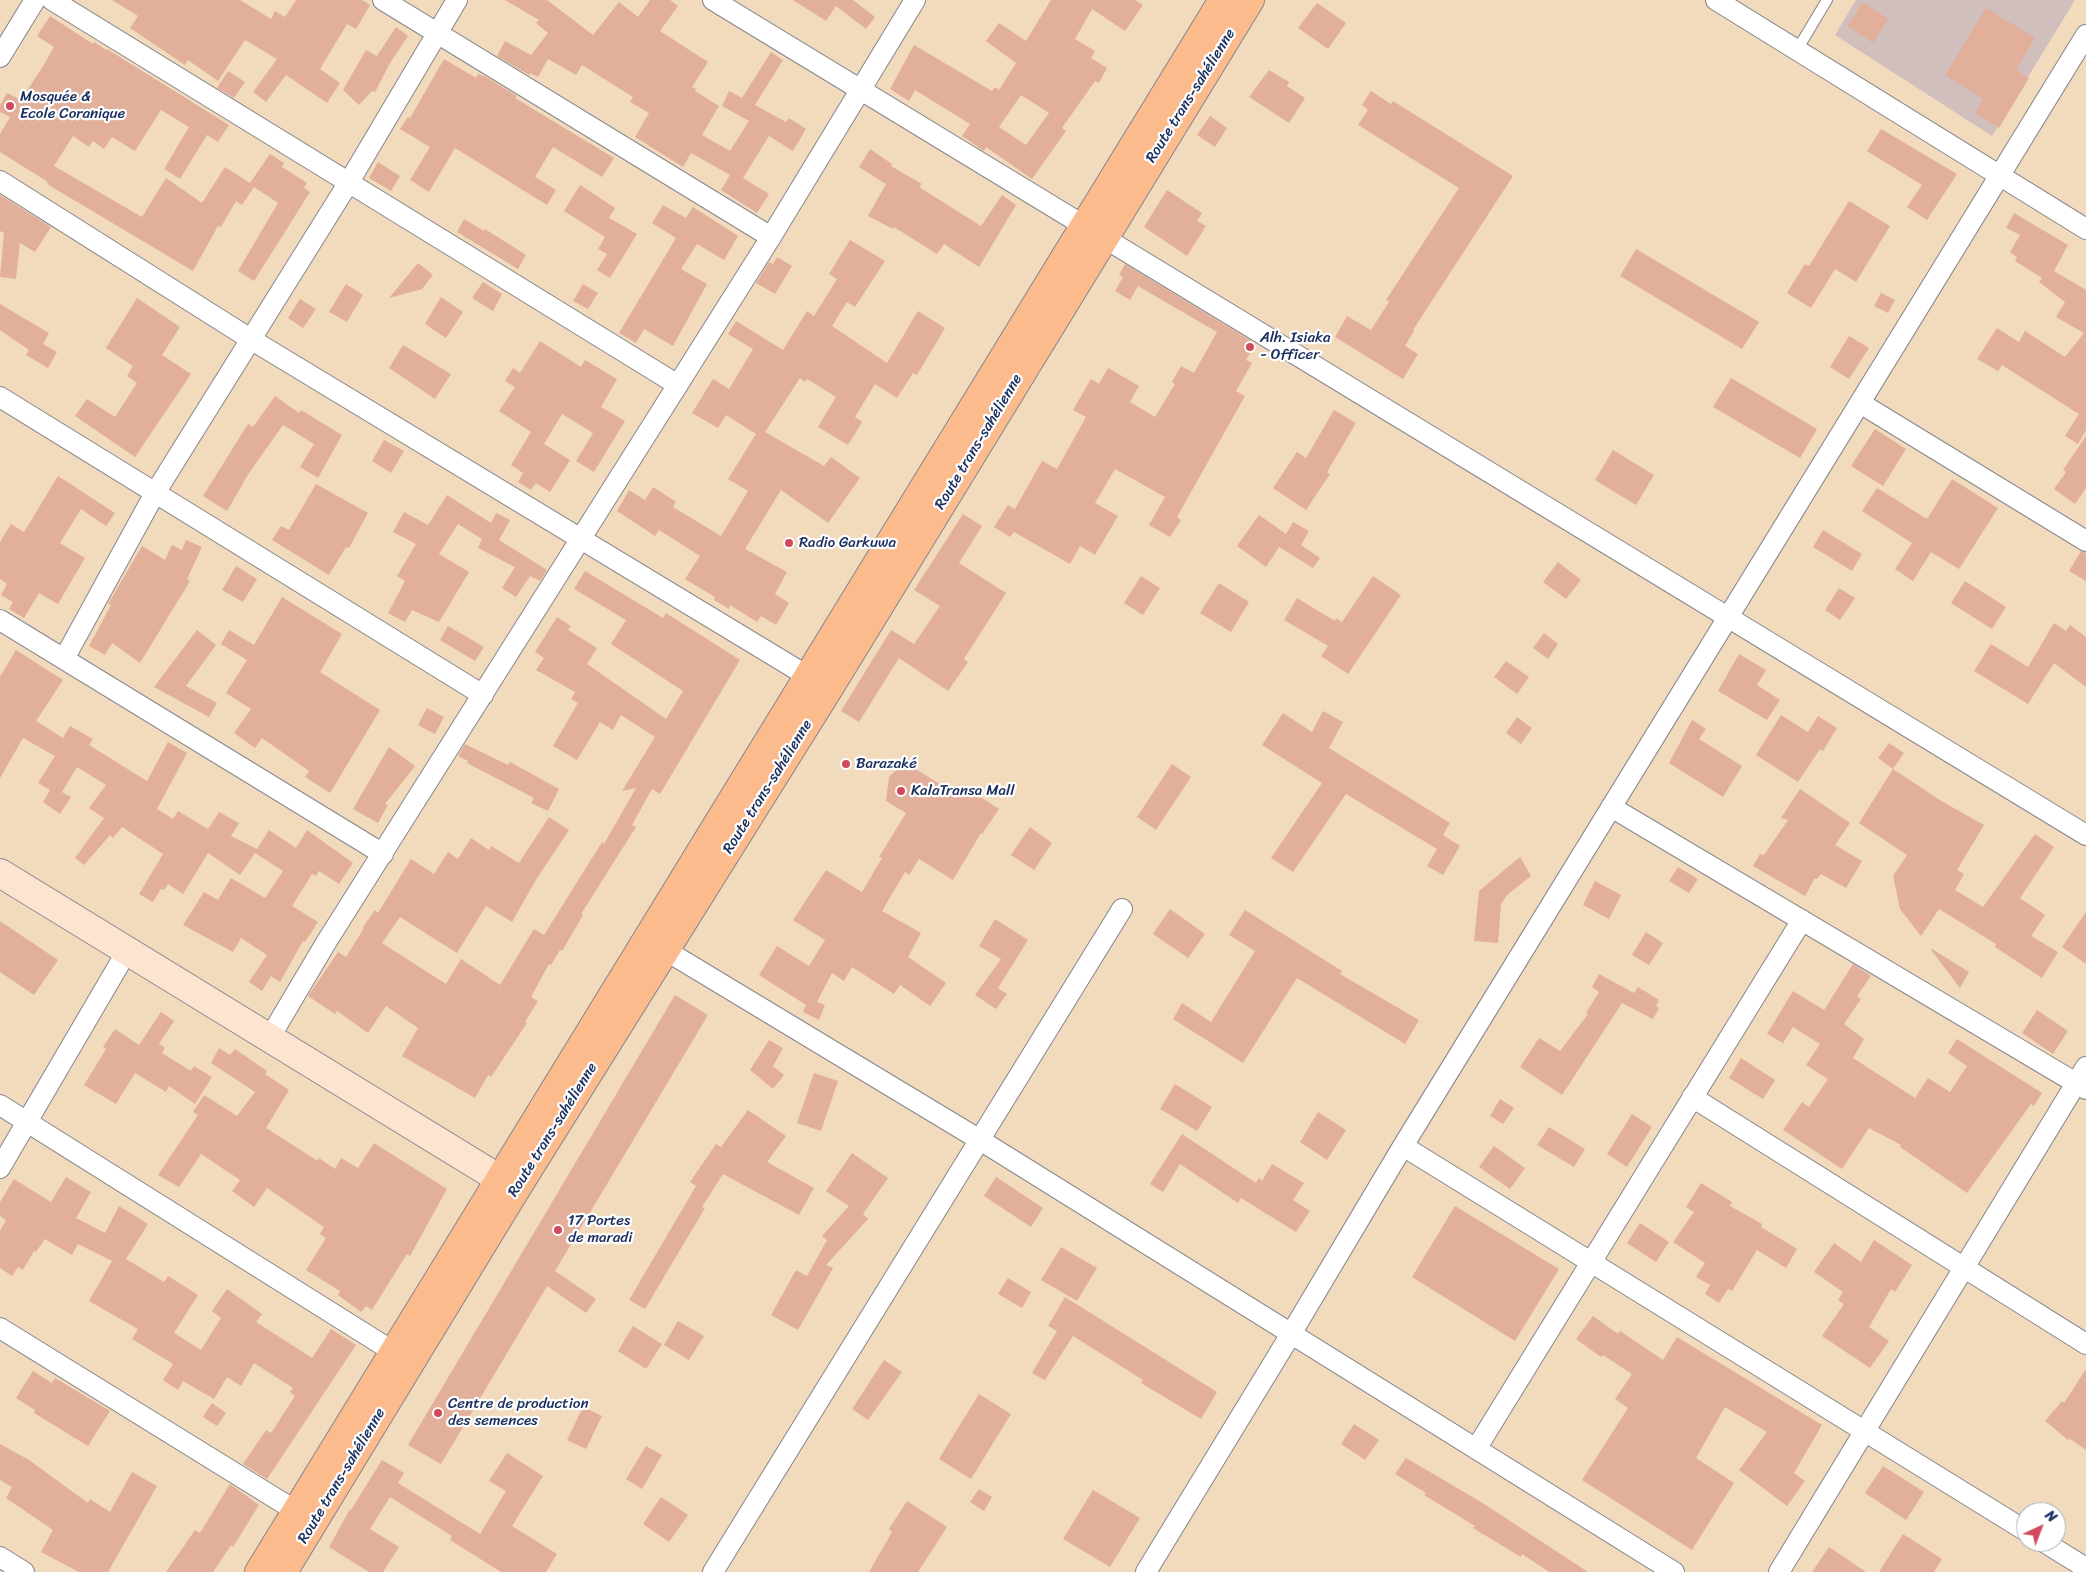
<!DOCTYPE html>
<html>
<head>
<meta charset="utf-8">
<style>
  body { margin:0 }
  #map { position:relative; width:2086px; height:1572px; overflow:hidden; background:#f1dbbc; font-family:Sriracha,sans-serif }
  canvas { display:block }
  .north { position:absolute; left:2016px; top:1502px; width:50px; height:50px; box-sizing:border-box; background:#fff; border:1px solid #a4acbf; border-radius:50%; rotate:43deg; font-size:14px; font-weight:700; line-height:20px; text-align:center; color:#1b2f5e }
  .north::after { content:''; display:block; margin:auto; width:18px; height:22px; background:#d1495b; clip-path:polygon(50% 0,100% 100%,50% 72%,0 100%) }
</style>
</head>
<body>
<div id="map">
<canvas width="2086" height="1572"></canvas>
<div class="north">N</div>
</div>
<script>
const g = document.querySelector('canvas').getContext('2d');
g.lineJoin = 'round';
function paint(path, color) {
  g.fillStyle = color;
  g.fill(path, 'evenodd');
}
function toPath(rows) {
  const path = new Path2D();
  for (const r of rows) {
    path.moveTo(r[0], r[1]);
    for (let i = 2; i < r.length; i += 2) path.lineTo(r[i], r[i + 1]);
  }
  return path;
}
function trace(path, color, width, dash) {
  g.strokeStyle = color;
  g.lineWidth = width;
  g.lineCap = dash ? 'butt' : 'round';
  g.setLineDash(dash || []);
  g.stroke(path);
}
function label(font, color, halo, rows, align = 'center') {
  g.font = font + ' Sriracha,sans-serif';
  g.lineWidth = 4.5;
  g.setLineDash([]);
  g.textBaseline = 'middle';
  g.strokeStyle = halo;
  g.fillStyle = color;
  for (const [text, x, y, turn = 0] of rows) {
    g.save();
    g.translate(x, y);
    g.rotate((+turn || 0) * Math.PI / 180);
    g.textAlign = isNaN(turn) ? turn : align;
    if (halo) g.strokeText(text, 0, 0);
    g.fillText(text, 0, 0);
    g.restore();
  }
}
paint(toPath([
  [1856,0,2075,0,1992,136,1835,35]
]), '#d1bfbe');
paint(toPath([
  [112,0,240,0,271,19,275,11,285,17,296,0,362,0,370,5,356,29,347,24,320,69,340,83,327,103,286,75,266,102,253,92,277,59,245,40,218,81,188,60,185,65,130,28,138,16],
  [505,0,547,0,593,35,619,2,638,17,650,0,670,0,678,6,660,31,708,62,692,87,696,89,695,91,719,106,702,135,730,151,749,121,722,106,729,91,742,98,771,52,783,60,755,105,786,122,789,118,806,129,793,151,769,136,743,178,769,194,757,213,721,190,730,175,691,153,683,167,635,137,649,113,630,102,633,97,582,65,576,75,548,59,538,77,530,73,529,75,497,56,505,41,531,55,548,33,536,23,539,20],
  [793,0,853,0,875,17,866,29,836,6,826,21],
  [1051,0,1135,0,1143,5,1125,31,1092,9,1075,39,1095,51,1091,58,1107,68,1099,83,1095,81,1062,128,1066,131,1032,179,986,147,984,151,962,136,970,124,915,90,909,101,890,89,914,45,992,91,995,87,999,90,1016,63,986,41,999,23,1026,41],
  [1021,95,1049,113,1026,145,999,127],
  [1863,2,1888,19,1873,43,1847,26],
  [1317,3,1346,23,1328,49,1298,28],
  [1986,8,2035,38,2016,70,2029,78,1999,128,1975,113,1983,99,1945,75],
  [50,16,93,44,94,42,106,50,107,49,229,125,218,142,207,135,180,179,164,169,189,127,161,110,135,151,112,137,104,149,93,141,89,147,73,136,54,166,142,217,166,178,202,203,225,167,250,183,270,154,284,163,282,167,307,183,304,188,310,192,254,281,238,271,278,203,254,187,242,205,236,201,221,227,218,226,193,271,47,184,48,182,0,152,0,134,10,117,0,112,0,105,7,93,21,100,43,66,54,47,37,36],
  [396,27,408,36,390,63,375,92,372,91,359,105,343,90,366,50,377,56],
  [444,59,476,78,478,74,486,77,517,96,515,98,614,158,602,177,553,147,535,177,556,190,547,205,455,148,429,192,410,180,430,147,400,129,408,117,410,118],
  [1269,70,1289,82,1287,86,1305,98,1289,123,1249,97],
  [228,71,245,82,234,98,217,88],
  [1371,91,1391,104,1393,101,1513,176,1413,330,1414,331,1405,346,1418,354,1403,379,1335,337,1347,316,1371,330,1389,302,1386,300,1459,188,1358,125,1368,110,1362,105],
  [1210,116,1227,128,1215,147,1197,135],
  [1881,129,1957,174,1927,220,1907,207,1922,185,1867,151],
  [870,149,892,164,891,166,922,184,919,187,981,226,1002,195,1016,205,979,267,944,244,937,254,894,227,893,229,868,216,886,184,859,167],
  [378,162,400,176,391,191,369,178],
  [580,185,615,208,609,218,637,234,610,278,597,270,607,254,598,249,605,237,564,211],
  [1167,190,1202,213,1197,221,1206,226,1187,256,1144,227],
  [0,195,51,227,35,252,20,243,16,279,0,277,4,233,0,231],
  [1849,201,1890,226,1856,282,1835,269,1811,308,1787,293,1805,264,1809,266],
  [663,205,686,218,693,207,738,236,724,260,697,244,681,269,707,284,673,346,644,329,636,343,619,333,676,238,652,223],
  [2014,213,2068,245,2054,271,2086,290,2086,430,2078,444,2065,436,2079,414,2002,365,1998,371,1977,359,1997,328,2019,342,2025,331,2065,357,2084,333,2056,317,2065,302,2039,282,2042,278,2015,261,2017,257,2010,252,2020,235,2006,228],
  [464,219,484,231,485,229,526,255,518,269,457,232],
  [850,240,885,261,855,307,847,302,832,326,887,363,918,311,945,328,917,375,913,373,897,398,875,384,855,417,862,422,848,445,818,427,836,397,807,379,805,382,800,378,765,432,824,466,831,457,860,478,828,523,781,490,745,549,787,572,775,594,789,603,776,625,761,616,757,622,730,605,729,609,714,600,715,597,685,579,700,556,659,530,655,536,617,511,629,490,645,500,653,487,676,502,673,507,721,536,748,491,728,479,756,434,726,415,718,428,692,413,713,379,729,389,753,349,728,334,736,321,783,350,807,311,814,316,837,279,829,274],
  [1636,249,1759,322,1742,349,1620,276],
  [777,257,792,266,775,294,756,283,769,262,773,264],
  [418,263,433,275,422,289,389,298],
  [1125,264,1256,344,1246,360,1252,363,1236,391,1245,396,1177,517,1181,520,1170,537,1149,525,1165,497,1115,469,1095,503,1118,516,1095,555,1080,546,1070,564,1014,532,1010,537,994,527,1008,505,1015,509,1042,461,1057,469,1086,417,1073,410,1091,379,1099,384,1108,368,1139,386,1130,402,1155,417,1175,384,1172,382,1181,366,1194,373,1217,332,1138,286,1130,300,1115,291,1123,277,1119,275],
  [483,282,502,294,493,311,472,298],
  [346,284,363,295,347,322,329,312],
  [583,284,598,293,588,309,573,301],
  [1881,293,1895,300,1888,313,1874,306],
  [441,297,463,312,446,338,425,324],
  [137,298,180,327,162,355,191,374,135,457,75,416,87,399,115,417,137,383,127,376,133,366,106,348],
  [300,299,316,309,303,328,288,318],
  [0,304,49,333,43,344,57,352,48,368,26,355,29,350,0,330],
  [1849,336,1869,348,1849,379,1830,367],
  [540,341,581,367,585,360,617,379,601,407,625,421,594,472,576,461,593,433,562,414,544,444,570,460,550,492,536,483,531,490,518,482,523,473,511,465,531,432,499,411,515,387,505,381,513,368,520,373],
  [403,345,451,374,435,399,389,368],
  [1731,378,1817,429,1800,458,1713,407],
  [275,396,299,413,301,410,342,435,318,478,300,467,314,444,283,425,249,473,227,511,203,496,248,424,253,427],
  [1334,410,1356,423,1327,472,1330,474,1306,510,1273,488,1297,452,1306,458],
  [1875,429,1906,449,1883,486,1851,466],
  [2086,436,2086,488,2075,504,2054,489,2066,472,2063,470],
  [384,440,404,451,391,473,372,461],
  [1613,450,1654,475,1636,505,1595,480],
  [58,476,115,513,106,526,81,509,60,543,85,558,58,604,39,593,24,618,9,609,13,602,1,595,7,584,0,579,0,542,11,524,24,532],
  [1952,479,1998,508,1959,569,1931,552,1913,581,1895,569,1912,543,1862,511,1877,488,1927,519],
  [316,484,368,513,349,548,346,547,329,575,272,540,281,526,289,530],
  [447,495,491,523,496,513,510,520,499,540,547,570,540,581,530,576,516,597,502,588,515,567,478,548,482,539,458,524,439,554,469,572,439,622,412,610,405,622,388,613,405,581,397,576,416,544,393,532,404,512,428,525],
  [963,514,982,526,959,563,1006,593,964,659,968,662,948,691,899,658,859,722,841,711,891,630,914,644,940,606,914,590],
  [1259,515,1286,534,1293,522,1309,531,1301,545,1320,558,1313,568,1279,547,1266,567,1237,546],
  [1823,530,1862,554,1852,571,1813,547],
  [186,540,202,547,187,579,190,581,140,663,112,643,105,655,89,646,111,605,108,604,142,546,165,560,172,545,182,550],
  [2081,551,2086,553,2086,581,2069,571],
  [1558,562,1581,580,1566,599,1543,582],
  [236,566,257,579,243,602,222,590],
  [585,571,663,618,666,613,740,660,660,794,652,789,632,825,636,827,581,914,583,915,562,951,560,950,551,965,549,964,531,997,538,1001,525,1022,527,1023,491,1077,488,1075,475,1098,402,1056,418,1028,386,1006,368,1033,337,1011,335,1014,308,996,338,952,346,957,364,928,363,927,375,910,378,913,411,859,434,874,448,852,458,859,471,838,489,850,491,846,519,863,549,817,569,830,537,878,512,922,486,906,457,953,400,917,382,943,446,984,461,959,500,985,534,929,544,935,602,842,604,844,636,788,622,791,655,737,621,715,613,730,600,722,577,760,553,746,578,703,571,699,575,692,536,670,544,658,535,652,557,617,571,626,568,630,597,648,587,664,666,719,683,691,611,644,626,620,574,589],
  [1141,576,1160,588,1143,615,1124,603],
  [1373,576,1401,595,1348,674,1321,656,1328,646,1284,620,1297,598,1335,621,1336,618,1342,622],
  [1965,581,2006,607,1992,629,1951,603],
  [1219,583,1249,602,1231,632,1200,613],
  [1839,588,1855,598,1840,620,1825,610],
  [282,597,342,634,320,672,380,710,330,793,305,777,309,771,262,738,255,748,234,733,251,709,226,693,247,660,221,644,229,630,254,645],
  [2054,623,2066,631,2070,625,2086,637,2086,687,2054,663,2028,704,1974,671,1991,644,2028,667],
  [448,626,484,647,475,661,440,640],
  [197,630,216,645,186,686,217,703,209,717,154,687],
  [1544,633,1558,644,1548,659,1533,648],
  [16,650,63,680,36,721,63,738,70,726,93,739,89,745,147,781,168,742,187,753,157,809,173,819,178,811,208,829,219,812,239,823,231,836,257,849,269,830,296,848,307,830,353,863,339,884,319,871,316,876,312,874,292,906,318,922,305,942,303,941,280,982,271,976,262,991,249,982,267,955,241,938,233,952,183,925,204,892,218,900,231,878,265,898,283,871,255,853,240,875,208,853,183,894,168,884,164,890,161,889,153,902,139,894,163,854,122,827,113,838,110,835,84,865,75,858,104,818,89,808,106,785,77,767,62,792,71,797,60,814,43,802,50,790,38,783,55,756,23,738,0,778,0,677],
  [1739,654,1766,670,1757,685,1780,700,1767,720,1718,691],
  [1506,661,1529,677,1517,694,1494,677],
  [427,708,444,717,435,734,418,725],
  [1323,711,1343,722,1329,748,1450,823,1443,835,1460,846,1443,875,1427,866,1437,849,1346,794,1293,872,1271,858,1322,783,1262,745,1283,713,1312,732],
  [1781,715,1808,732,1818,716,1837,728,1823,751,1820,749,1798,782,1756,755],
  [1517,717,1532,728,1521,744,1506,733],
  [1692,720,1706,729,1699,739,1742,766,1723,797,1669,763],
  [1889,743,1904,753,1893,769,1878,758],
  [465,744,508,765,510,762,559,789,548,811,531,803,534,798,467,763,468,761,458,756],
  [389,747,415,766,385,804,388,805,378,823,353,809],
  [1172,764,1191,777,1156,830,1137,817],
  [909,765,961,797,967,788,999,809,982,834,981,833,953,880,919,859,909,875,905,872,882,911,921,933,908,957,946,983,930,1006,900,985,894,994,852,967,844,981,832,973,817,1002,825,1005,819,1020,803,1012,806,1005,759,975,777,946,809,966,825,940,793,920,826,870,862,892,882,858,879,857,906,813,886,801,889,777,896,770],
  [1893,769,1943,802,1984,825,1957,870,1964,874,1955,890,1983,907,2035,834,2054,847,2020,898,2045,915,2031,936,2058,952,2042,978,1995,947,1996,944,1939,909,1921,936,1900,909,1893,876,1907,855,1859,823],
  [1800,789,1850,823,1835,845,1862,861,1846,888,1821,874,1817,879,1815,878,1805,896,1753,866,1760,854,1764,855,1788,820,1781,818],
  [1030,827,1052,843,1034,870,1011,855],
  [1520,857,1531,876,1507,895,1501,904,1498,943,1474,941,1479,891],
  [1678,867,1698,879,1689,893,1669,881],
  [1595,881,1621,895,1609,919,1583,905],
  [1170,909,1205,934,1188,958,1153,934],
  [1245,910,1342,971,1340,974,1419,1020,1405,1044,1297,978,1243,1063,1173,1019,1182,1003,1211,1022,1255,951,1229,935],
  [2086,912,2086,964,2062,947],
  [995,919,1028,940,998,988,1007,994,996,1009,975,995,1001,959,979,946],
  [0,921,58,960,34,995,0,972],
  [1646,932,1663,943,1649,965,1632,955],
  [1932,949,1969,972,1960,988,1931,950],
  [1853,964,1871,976,1857,996,1861,999,1844,1024,1864,1039,1853,1058,1915,1098,1928,1078,1950,1092,1967,1066,1948,1053,1957,1039,2042,1093,2034,1106,2031,1104,1967,1193,1900,1147,1901,1145,1869,1128,1842,1169,1783,1130,1802,1102,1809,1107,1828,1079,1806,1065,1820,1044,1793,1027,1783,1043,1767,1034,1793,991,1824,1010],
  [1599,974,1634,993,1638,987,1659,1000,1656,1006,1659,1008,1653,1019,1622,1003,1562,1095,1520,1067,1539,1038,1560,1051,1588,1014,1586,1013,1599,992,1592,987],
  [675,995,708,1015,555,1271,596,1299,586,1313,547,1286,441,1464,408,1445],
  [2037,1010,2068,1031,2053,1054,2022,1033],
  [161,1012,174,1021,159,1044,165,1048,162,1053,191,1071,194,1066,212,1077,195,1104,169,1086,166,1092,135,1073,116,1104,84,1085,106,1049,103,1047,115,1029,139,1045],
  [769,1040,783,1048,773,1066,784,1075,773,1089,750,1070],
  [219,1048,230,1055,235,1049,267,1071,265,1074,289,1090,266,1128,318,1161,319,1158,335,1169,341,1158,358,1168,374,1143,447,1189,410,1256,407,1254,372,1310,366,1306,361,1312,338,1295,340,1291,306,1270,326,1238,320,1234,324,1227,267,1188,254,1207,232,1191,240,1180,201,1154,179,1187,158,1175,198,1115,193,1112,204,1095,237,1116,255,1092,211,1063],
  [1741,1058,1775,1080,1763,1099,1729,1078],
  [814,1073,838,1081,821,1131,797,1123],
  [1175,1084,1212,1107,1197,1131,1160,1109],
  [1500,1099,1514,1108,1503,1124,1490,1116],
  [748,1110,786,1136,767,1162,814,1188,799,1215,723,1174,702,1207,705,1208,645,1309,629,1300,696,1186,690,1182,716,1144,721,1147],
  [1318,1112,1346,1130,1327,1160,1300,1142],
  [1632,1114,1652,1127,1627,1167,1607,1154],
  [1549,1127,1585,1149,1574,1167,1537,1145],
  [1182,1134,1256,1183,1259,1178,1262,1181,1272,1164,1304,1183,1293,1200,1310,1211,1296,1232,1241,1198,1238,1203,1180,1164,1163,1192,1150,1184],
  [1494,1146,1525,1168,1510,1189,1479,1167],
  [852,1153,888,1178,863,1214,868,1219,826,1265,833,1268,798,1330,771,1315,796,1270,807,1276,827,1240,822,1236,849,1206,826,1191],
  [66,1177,91,1192,76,1218,105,1233,119,1206,148,1224,126,1259,164,1282,168,1276,198,1295,174,1333,201,1350,221,1318,212,1311,227,1289,262,1314,256,1322,312,1358,331,1329,356,1345,267,1479,243,1464,266,1430,271,1433,295,1396,290,1392,293,1388,254,1363,241,1386,227,1377,214,1399,183,1381,178,1390,163,1380,173,1364,132,1339,138,1329,89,1301,112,1261,78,1244,72,1255,45,1239,36,1252,34,1251,23,1270,18,1267,12,1276,0,1268,0,1231,6,1220,0,1216,0,1202,14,1179,51,1202],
  [996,1177,1043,1208,1031,1227,984,1196],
  [1701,1183,1732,1202,1730,1206,1762,1224,1761,1227,1797,1249,1786,1268,1757,1250,1732,1291,1728,1289,1719,1303,1705,1294,1710,1285,1696,1277,1705,1263,1673,1242,1694,1212,1686,1207],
  [1455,1206,1559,1269,1515,1341,1412,1277],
  [1640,1223,1669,1242,1656,1262,1627,1243],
  [1874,1240,1912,1265,1895,1292,1891,1289,1869,1327,1889,1341,1870,1368,1822,1336,1844,1304,1838,1300,1843,1292,1814,1272,1834,1243,1861,1262],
  [1061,1247,1097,1268,1077,1301,1041,1280],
  [1008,1278,1031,1292,1022,1308,998,1294],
  [1065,1297,1217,1392,1201,1419,1141,1383,1143,1380,1073,1336,1045,1380,1032,1373,1057,1331,1048,1326],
  [1593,1316,1618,1334,1620,1331,1663,1360,1677,1337,1822,1425,1794,1473,1805,1481,1787,1506,1739,1470,1767,1432,1725,1407,1696,1458,1734,1483,1692,1550,1582,1480,1628,1408,1615,1399,1632,1374,1603,1355,1601,1357,1576,1339],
  [678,1321,704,1336,689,1360,664,1345],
  [633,1326,662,1344,646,1369,618,1351],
  [884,1360,902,1372,868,1420,852,1409],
  [2086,1369,2086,1450,2069,1438,2068,1440,2045,1421,2062,1401,2064,1403],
  [33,1371,52,1383,55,1378,110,1411,88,1446,34,1413,35,1410,16,1398],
  [979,1394,1011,1414,971,1479,939,1459],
  [212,1403,226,1413,217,1426,203,1417],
  [583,1407,602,1416,586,1449,567,1440],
  [1354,1424,1379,1440,1365,1460,1341,1444],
  [0,1444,29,1460,88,1503,90,1499,110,1512,132,1472,157,1486,108,1572,79,1572,41,1552,53,1530,6,1498,12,1487,0,1480],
  [646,1446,662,1455,642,1489,626,1479],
  [507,1453,543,1476,512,1526,557,1554,546,1572,501,1572,450,1540,452,1536,390,1497,370,1529,399,1547,383,1572,369,1572,329,1547,350,1509,351,1510,382,1460,404,1473,398,1483,480,1534,506,1491,489,1481],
  [1406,1458,1481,1502,1588,1572,1549,1572,1522,1554,1521,1557,1473,1528,1475,1526,1424,1495,1426,1493,1395,1474],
  [1883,1466,1924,1492,1906,1520,1865,1493],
  [230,1484,259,1505,233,1547,231,1545,213,1572,166,1572,195,1530,200,1533],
  [979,1489,992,1497,984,1511,970,1502],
  [1093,1490,1140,1518,1110,1567,1063,1539],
  [661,1497,688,1515,669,1542,643,1524],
  [907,1501,947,1527,918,1572,869,1572,892,1532,889,1529],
  [1903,1534,1942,1559,1934,1572,1879,1572],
  [1829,1547,1866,1572,1812,1572]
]), '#e2af9a');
const lane = toPath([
  [1797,50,1827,0]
]);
const street = toPath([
  [52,0,678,385],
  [383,0,771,237],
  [713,0,2086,835],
  [1716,0,2086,229],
  [0,57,35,0],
  [0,181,252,340,819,683],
  [0,397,483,695],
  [1860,403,2086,541],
  [0,620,383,854],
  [64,659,155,493,349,182,457,0],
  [1611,807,2086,1089],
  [655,944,980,1140,1674,1572],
  [270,1037,327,941,771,237,915,0],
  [1692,1097,2086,1344],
  [0,1105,405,1359],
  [1403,1146,2026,1531],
  [0,1168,127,951],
  [0,1328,296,1511],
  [1476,1449,1802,920],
  [2044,1542,2086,1568],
  [0,1557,24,1572],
  [713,1572,1122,909],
  [1146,1572,1291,1334,1403,1146,2086,35],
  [1779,1572,2086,1067]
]);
const secondary = toPath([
  [0,873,516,1189]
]);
const highway = toPath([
  [259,1572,1223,0],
  [283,1572,516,1189,829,688,1250,0]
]);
trace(lane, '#86858d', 12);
trace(street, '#86858d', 22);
trace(secondary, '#86858d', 30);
trace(highway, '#86858d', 30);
trace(lane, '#fff', 10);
trace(street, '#fff', 20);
trace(secondary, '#fde4d1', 28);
trace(highway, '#fbbb8d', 28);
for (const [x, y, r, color] of [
  [10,106,5,"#d1495b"],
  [1250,347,5,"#d1495b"],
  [789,543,5,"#d1495b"],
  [846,764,5,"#d1495b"],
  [901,791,5,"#d1495b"],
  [558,1230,5,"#d1495b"],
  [438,1413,5,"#d1495b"]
]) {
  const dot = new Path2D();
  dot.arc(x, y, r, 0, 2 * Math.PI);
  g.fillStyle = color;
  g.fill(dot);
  trace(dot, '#fff', 2);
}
label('15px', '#1b2f5e', '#fff', [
  ["Route trans-sahélienne",1191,96,-58],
  ["Route trans-sahélienne",979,442,-59],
  ["Route trans-sahélienne",768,787,-58],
  ["Route trans-sahélienne",553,1130,-58],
  ["Route trans-sahélienne",342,1476,-59]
]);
label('15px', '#1b2f5e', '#fff', [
  ["Mosquée &",20,97],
  ["Ecole Coranique",20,114],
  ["Alh. Isiaka",1260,338],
  ["- Officer",1260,355],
  ["Radio Garkuwa",799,543],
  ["Barazaké",856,764],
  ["KalaTransa Mall",911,791],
  ["17 Portes",568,1221],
  ["de maradi",568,1238],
  ["Centre de production",448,1404],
  ["des semences",448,1421]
], 'left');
</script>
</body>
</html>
